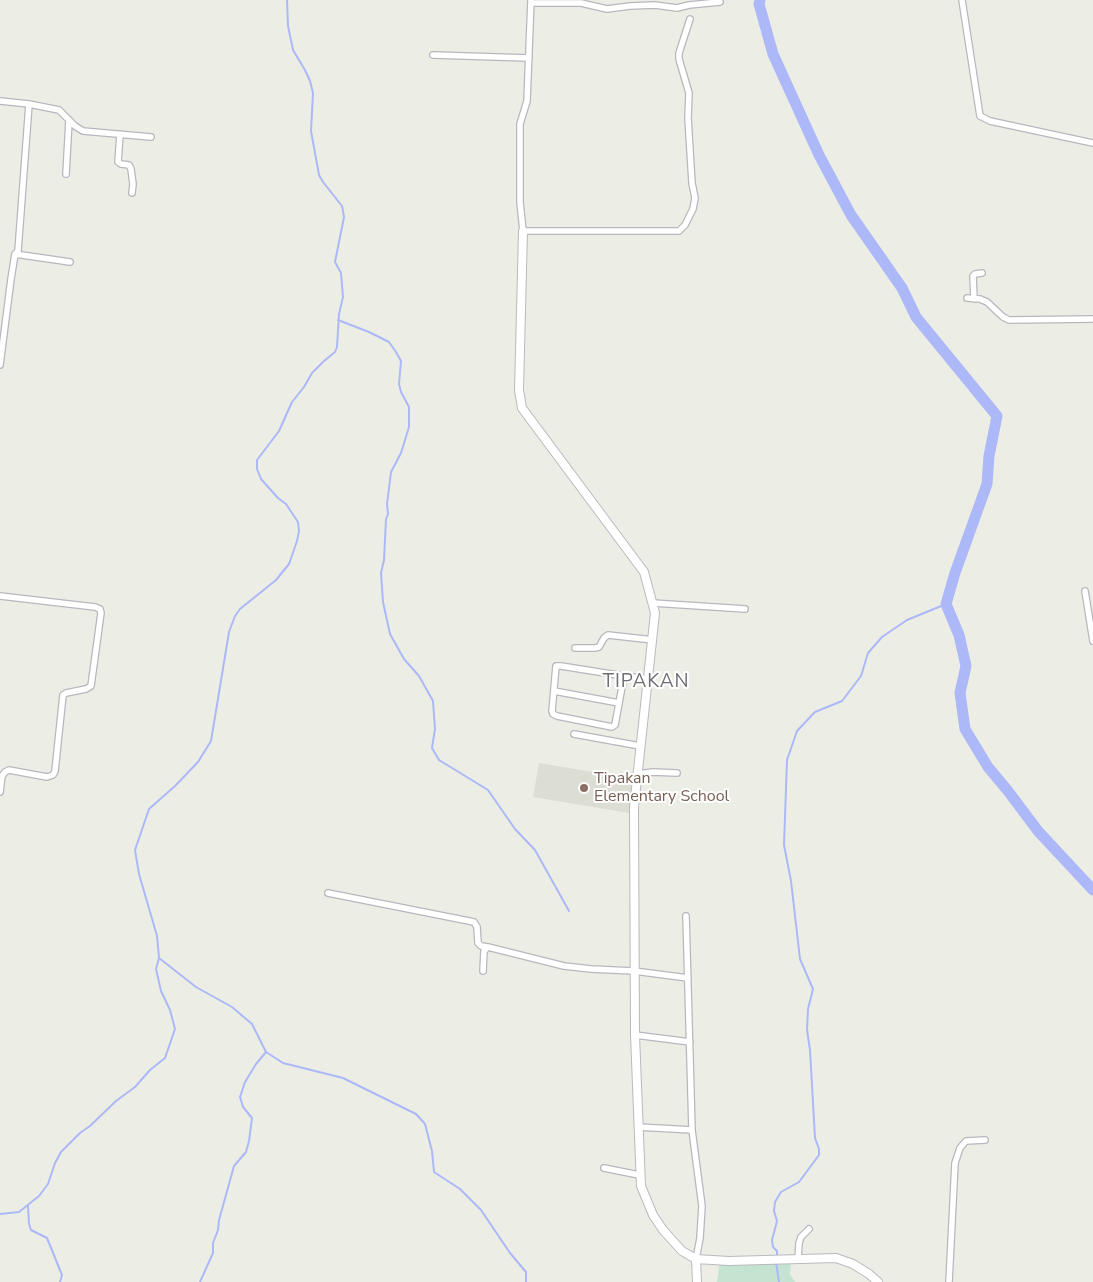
<!DOCTYPE html>
<html>
<head>
<meta charset="utf-8">
<style>
  body { margin:0 }
  canvas { display:block; background:#eceee5 }
</style>
</head>
<body>
<canvas width="1093" height="1282"></canvas>
<script>
const g = document.querySelector('canvas').getContext('2d');
g.lineJoin = 'round';
function paint(path, color) {
  g.fillStyle = color;
  g.fill(path, 'evenodd');
}
function toPath(rows) {
  const path = new Path2D();
  for (const r of rows) {
    path.moveTo(r[0], r[1]);
    for (let i = 2; i < r.length; i += 2) path.lineTo(r[i], r[i + 1]);
  }
  return path;
}
function trace(path, color, width, dash) {
  g.strokeStyle = color;
  g.lineWidth = width;
  g.lineCap = dash ? 'butt' : 'round';
  g.setLineDash(dash || []);
  g.stroke(path);
}
function label(font, color, halo, rows, align = 'center') {
  g.font = font + ' "Nunito Sans",sans-serif';
  g.lineWidth = 4;
  g.setLineDash([]);
  g.textBaseline = 'middle';
  g.strokeStyle = halo;
  g.fillStyle = color;
  for (const [text, x, y, turn = 0] of rows) {
    g.save();
    g.translate(x, y);
    g.rotate((+turn || 0) * Math.PI / 180);
    g.textAlign = isNaN(turn) ? turn : align;
    if (halo) g.strokeText(text, 0, 0);
    g.fillText(text, 0, 0);
    g.restore();
  }
}
paint(toPath([
  [539,763,635,779,629,813,533,797]
]), '#dcded4');
paint(toPath([
  [791,1260,790,1274,795,1282,717,1282,720,1261]
]), '#c4e3d1');
trace(toPath([
  [338,320,369,332,389,342,396,352,401,361,399,384,401,392,409,407,409,427,401,453,391,472,387,504,388,514,386,519,384,560,381,573,383,602,390,634,404,659,419,676,433,701,435,729,432,748,439,760,488,790,515,829,535,850,569,911],
  [159,958,196,987,232,1007,252,1024,266,1052,283,1063,343,1078,416,1114,425,1124,432,1151,434,1172,460,1189,481,1210,510,1253,526,1272,526,1282],
  [28,1206,29,1224,31,1230,47,1238,62,1275,60,1282],
  [0,1214,19,1212,39,1196,48,1184,55,1163,61,1152,80,1133,90,1126,116,1101,135,1087,150,1070,165,1058,175,1029,170,1010,161,991,156,969,159,958,157,936,139,874,135,850,149,809,175,786,198,762,211,741,229,632,235,616,240,609,276,580,289,564,297,541,299,531,298,522,286,504,278,498,261,479,257,469,257,460,279,431,292,402,304,387,312,373,324,361,335,352,337,347,339,314,343,297,341,273,335,262,344,217,342,206,323,182,319,175,311,131,313,93,310,81,305,70,293,50,288,26,287,0],
  [777,1257,777,1251,773,1247,772,1240,777,1221,774,1211,775,1202,781,1192,799,1182,819,1155,819,1149,815,1138,810,1050,807,1030,808,1009,813,989,800,959,791,881,784,845,787,760,797,731,815,712,842,701,861,676,868,653,882,637,907,620,946,604],
  [776,1262,779,1282],
  [200,1282,213,1253,213,1243,218,1230,219,1220,234,1166,246,1152,249,1141,252,1118,243,1107,240,1097,245,1082,256,1064,266,1052]
]), '#acb8f7', 2);
trace(toPath([
  [760,0,759,4,773,54,819,155,851,215,902,288,916,317,997,416,989,456,987,484,955,573,946,604,959,635,966,666,960,693,965,729,988,767,1008,791,1038,831,1093,890]
]), '#acb8f7', 11);
const street = toPath([
  [531,0,527,101,520,124,520,202,523,231,679,231,685,225,693,209,695,198,692,183,688,118,689,93,679,59,679,53,690,19],
  [962,0,980,116,990,121,1093,143],
  [531,3,581,3,607,9,630,6,655,5,677,8,689,5,720,2],
  [433,55,529,58],
  [0,101,29,104,59,110,75,126,83,131,151,137],
  [120,134,118,162,121,164,129,165,131,169,133,184,132,193],
  [66,174,69,120],
  [15,254,70,262],
  [967,298,980,299,987,302,1003,317,1009,320,1093,319],
  [974,299,973,276,975,274,982,273],
  [0,365,11,279,15,254,18,251,29,104],
  [1085,591,1093,641],
  [0,596,95,607,100,609,101,613,91,686,86,689,66,693,63,695,55,771,53,775,47,777,9,770,5,772,2,776,0,792],
  [653,603,745,609],
  [575,648,595,648,599,647,604,638,608,635,653,640],
  [624,676,615,725,612,727,557,716,553,714,552,711,556,666,561,666,624,676,648,679],
  [554,691,619,703],
  [574,734,640,746],
  [637,774,653,772,677,773],
  [328,893,474,922,477,927,478,943,481,946,488,947],
  [686,916,692,1130,702,1206,700,1238,696,1259],
  [483,971,484,951,488,947,564,966,591,969,634,971,688,978],
  [635,1035,690,1042],
  [638,1127,692,1130],
  [604,1168,639,1175],
  [798,1260,799,1243,801,1237,809,1229],
  [949,1282,955,1163,960,1148,966,1141,985,1140]
]);
const secondary = toPath([
  [523,231,519,390,522,408,644,572,655,613,634,807,635,1035,641,1186,653,1215,663,1230,682,1251,696,1259,729,1261,836,1258,853,1264,869,1274,878,1282],
  [696,1259,697,1282]
]);
trace(street, '#b8b7be', 8);
trace(secondary, '#b9b9c0', 10);
trace(street, '#fff', 5.5);
trace(secondary, '#fff', 8);
for (const [x, y, r, color] of [
  [584,788,5,"#8d6e63"]
]) {
  const dot = new Path2D();
  dot.arc(x, y, r, 0, 2 * Math.PI);
  g.fillStyle = color;
  g.fill(dot);
  trace(dot, '#fff', 2);
}
label('16px', '#785e54', '#fff', [
  ["Tipakan",594,779],
  ["Elementary School",594,797]
], 'left');
g.letterSpacing = '1px';
label('19px', '#6e6f76', '#fff', [
  ["TIPAKAN",646,682]
]);
g.letterSpacing = '0px';
</script>
</body>
</html>
